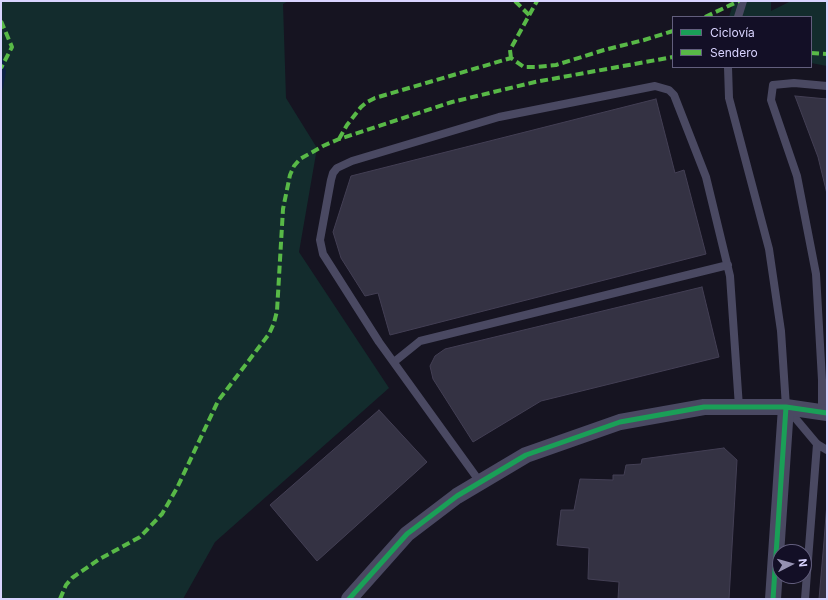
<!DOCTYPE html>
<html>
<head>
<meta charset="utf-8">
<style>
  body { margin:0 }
  #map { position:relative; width:828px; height:600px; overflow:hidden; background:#161421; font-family:Inter,sans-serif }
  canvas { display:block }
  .frame { position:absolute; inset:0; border:2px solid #d9d4ff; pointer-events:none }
  .legend { position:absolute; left:672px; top:16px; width:140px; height:52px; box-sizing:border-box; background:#130f26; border:1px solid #625e7d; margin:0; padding:5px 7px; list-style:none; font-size:12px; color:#d9d4ff }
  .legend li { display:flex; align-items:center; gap:8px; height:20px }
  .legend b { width:20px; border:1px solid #625e7d }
  .north { position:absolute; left:772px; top:544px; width:40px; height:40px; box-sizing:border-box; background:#130f26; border:1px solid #625e7d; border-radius:50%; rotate:84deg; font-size:11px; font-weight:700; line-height:16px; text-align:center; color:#d9d4ff }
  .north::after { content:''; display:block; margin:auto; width:14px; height:18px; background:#9591b1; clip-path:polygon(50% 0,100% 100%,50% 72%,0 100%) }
</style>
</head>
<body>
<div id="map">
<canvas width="828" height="600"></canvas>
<div class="frame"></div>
<ul class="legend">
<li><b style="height:5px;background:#1a9f57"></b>Ciclovía</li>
<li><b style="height:5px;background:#58b947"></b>Sendero</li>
</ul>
<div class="north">N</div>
</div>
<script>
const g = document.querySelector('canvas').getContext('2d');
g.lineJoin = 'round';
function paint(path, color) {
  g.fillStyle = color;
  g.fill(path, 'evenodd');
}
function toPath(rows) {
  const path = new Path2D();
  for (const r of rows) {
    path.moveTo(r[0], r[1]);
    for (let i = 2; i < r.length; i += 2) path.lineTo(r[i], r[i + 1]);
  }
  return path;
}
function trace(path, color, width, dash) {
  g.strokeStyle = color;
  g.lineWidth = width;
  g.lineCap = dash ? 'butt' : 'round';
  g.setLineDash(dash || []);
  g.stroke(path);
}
paint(toPath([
  [1,1,288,1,283,4,286,98,317,148,299,252,389,388,215,542,183,599,1,599],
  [734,1,771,1,771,11,791,1,827,1,827,66,811,63,811,17,729,17]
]), '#132c2d');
trace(toPath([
  [1,58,4,72,1,88]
]), '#0d2144', 4);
const building = toPath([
  [795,96,827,99,827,194,818,157,795,96],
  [656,99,675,173,684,170,706,254,390,335,378,293,365,296,341,258,333,232,351,176,656,99],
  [702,287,719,357,541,401,473,442,433,379,430,366,435,356,445,349,702,287],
  [379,410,427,462,317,561,270,505,379,410],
  [724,448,737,460,729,599,618,599,619,582,588,579,589,548,557,545,561,510,574,510,580,479,613,480,613,475,624,475,626,465,641,464,642,459,724,448],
  [827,503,827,599,819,599,824,541,827,503]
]);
paint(building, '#343243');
trace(building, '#433f54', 1);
trace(toPath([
  [738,17,743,1],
  [728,67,729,98,769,249,781,331,786,407,817,444,827,450],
  [394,362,420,341,728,265],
  [822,412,822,380,816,274,797,176,771,100,773,85,794,83,827,86],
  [480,482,379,342,323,254,320,240,331,180,333,173,337,168,352,161,499,117,655,86,669,90,674,95,706,177,730,276,739,407],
  [805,599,817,444]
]), '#4a4962', 8);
trace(toPath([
  [349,599,407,534,457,496,526,455,620,422,704,407,786,407,827,413],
  [773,599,786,407]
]), '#4a4962', 16);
trace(toPath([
  [515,1,530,16],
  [705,17,739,1],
  [1,21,12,47,1,68],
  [811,53,827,54],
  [511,58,510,50,537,1],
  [339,139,347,125,361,107,367,102,375,98,511,58,524,67,535,67,556,65,604,50,644,40,673,31],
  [60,599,66,585,72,578,98,560,140,537,162,514,177,488,218,401,269,334,274,323,277,311,283,209,290,175,294,166,300,159,323,146,339,139,452,102,535,82,673,57]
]), '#58b947', 4, [8, 4]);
trace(toPath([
  [349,599,407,534,457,496,526,455,620,422,704,407,786,407,827,413],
  [773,599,786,407]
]), '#1a9f57', 5);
</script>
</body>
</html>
